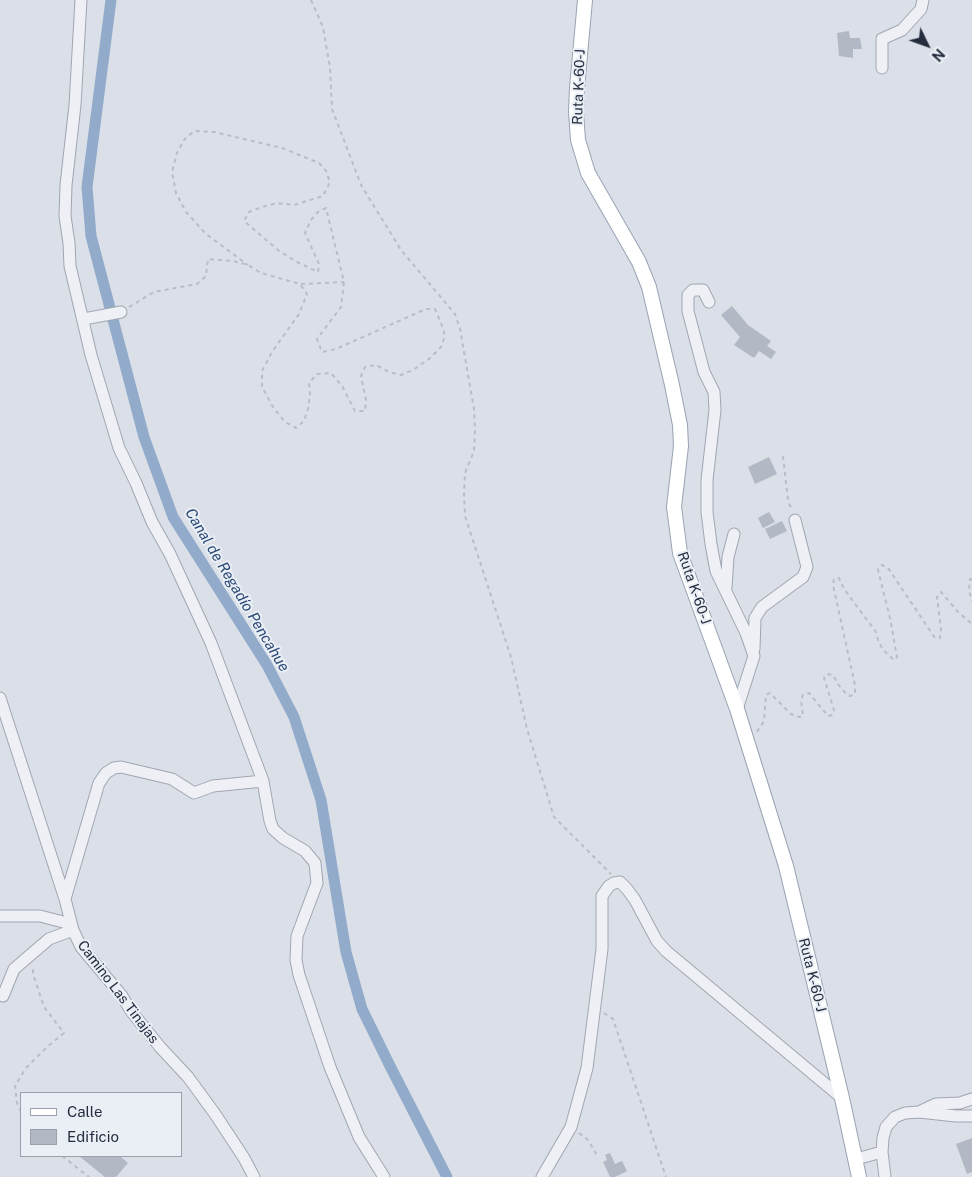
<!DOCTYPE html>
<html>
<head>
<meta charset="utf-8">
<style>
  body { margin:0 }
  #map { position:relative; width:972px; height:1177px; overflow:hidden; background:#dbdfe7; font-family:"Public Sans",sans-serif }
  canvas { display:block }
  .legend { position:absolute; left:20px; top:1092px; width:162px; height:65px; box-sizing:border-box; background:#eaeef5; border:1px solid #9ba0ac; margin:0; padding:6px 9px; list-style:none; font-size:15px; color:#242c3e }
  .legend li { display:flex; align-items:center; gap:10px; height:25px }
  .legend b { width:25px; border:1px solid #9ba0ac }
  .north { position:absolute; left:902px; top:20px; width:50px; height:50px; -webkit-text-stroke:4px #eaeef5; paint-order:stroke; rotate:132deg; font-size:14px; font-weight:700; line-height:20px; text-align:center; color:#242c3e }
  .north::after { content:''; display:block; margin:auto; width:18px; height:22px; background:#242c3e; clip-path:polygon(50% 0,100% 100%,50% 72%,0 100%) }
</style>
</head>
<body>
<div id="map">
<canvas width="972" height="1177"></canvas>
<ul class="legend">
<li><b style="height:6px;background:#fff"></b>Calle</li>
<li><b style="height:14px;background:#b2b8c4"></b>Edificio</li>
</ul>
<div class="north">N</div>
</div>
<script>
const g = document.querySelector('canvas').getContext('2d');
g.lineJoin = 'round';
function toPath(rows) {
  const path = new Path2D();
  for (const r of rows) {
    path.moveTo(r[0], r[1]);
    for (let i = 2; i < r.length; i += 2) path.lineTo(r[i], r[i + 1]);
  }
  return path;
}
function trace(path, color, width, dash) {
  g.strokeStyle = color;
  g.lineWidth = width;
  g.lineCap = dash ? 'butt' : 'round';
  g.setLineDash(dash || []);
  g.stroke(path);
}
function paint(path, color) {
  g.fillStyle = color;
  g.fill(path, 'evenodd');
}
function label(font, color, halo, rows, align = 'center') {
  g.font = font + ' "Public Sans",sans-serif';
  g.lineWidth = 4;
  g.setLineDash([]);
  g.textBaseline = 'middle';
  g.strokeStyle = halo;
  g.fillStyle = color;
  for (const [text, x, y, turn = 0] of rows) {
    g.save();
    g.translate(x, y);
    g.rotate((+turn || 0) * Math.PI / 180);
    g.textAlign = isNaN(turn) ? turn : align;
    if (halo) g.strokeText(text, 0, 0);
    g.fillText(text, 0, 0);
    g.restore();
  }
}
trace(toPath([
  [111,0,87,187,91,236,144,437,173,517,267,665,294,717,321,800,346,952,362,1009,390,1066,447,1177]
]), '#92abcb', 11);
paint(toPath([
  [849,31,850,38,860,38,862,49,853,49,853,58,839,56,837,33],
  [732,306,748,325,771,341,767,346,776,352,771,359,759,351,754,358,734,345,740,337,721,315],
  [769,457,777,474,755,484,748,467],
  [769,512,775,522,763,528,758,518],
  [782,521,787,531,770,539,765,529],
  [972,1138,972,1172,967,1174,956,1144],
  [610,1153,615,1164,622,1161,627,1171,615,1177,610,1177,603,1162,607,1160,605,1155],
  [79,1156,120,1156,128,1163,116,1177,105,1177]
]), '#b2b8c4');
const minor = toPath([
  [81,0,75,105,66,185,65,216,69,243,70,266,91,355,119,448,136,483,152,522,170,554,211,643,263,781,270,821,273,829,283,838,305,851,315,863,317,883,297,936,296,960,299,975,330,1067,359,1137,384,1177],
  [882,68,882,39,902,30,921,9,923,0],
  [709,302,703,290,693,290,688,295,688,311,704,372,714,392,715,410,707,480,707,512,711,544,716,571,746,633,754,656,737,709],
  [84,319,121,312],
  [726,588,728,557,734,534],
  [754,649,755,618,762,607,803,577,807,567,795,520],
  [0,698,65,899,73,930,81,947,122,996,131,1011,160,1047,188,1077,215,1114,244,1158,254,1177],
  [65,899,99,783,106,773,114,768,121,767,172,779,194,793,213,786,263,781],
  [0,916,40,916,71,924],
  [3,996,14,969,49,939,73,930],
  [919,1112,936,1104,960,1103,972,1099],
  [856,1159,882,1152],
  [542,1177,571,1127,587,1068,602,949,602,896,609,886,614,883,620,882,627,889,635,900,657,941,666,951,842,1098],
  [885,1177,882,1152,883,1138,886,1127,895,1117,905,1113,919,1112,956,1116,972,1116]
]);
const major = toPath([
  [585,0,577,88,576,112,578,140,588,173,639,262,649,287,672,385,680,425,681,446,674,507,680,553,737,709,786,866,842,1098,859,1177]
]);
trace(minor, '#a0a6b1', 13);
trace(major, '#99a3b4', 16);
trace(toPath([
  [311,0,323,27,330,68,332,109,361,185,401,250,455,314,460,329,474,409,475,429,474,451,465,473,464,494,465,516,511,657,527,729,554,817,611,874],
  [301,284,344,282],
  [129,307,154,292,197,284,206,276,208,259,233,261,248,265,261,273,300,284,307,294,299,314,272,352,262,371,262,387,273,407,285,422,296,428,304,421,308,409,310,394,309,383,317,374,331,373,342,386,355,411,365,411,366,400,361,376,365,367,376,365,389,372,401,375,413,370,429,359,441,347,445,336,441,323,435,309,426,309,336,349,322,352,317,339,341,307,344,282,326,208,318,212,311,220,305,233,319,264,318,272,297,262,278,250,244,221,249,212,262,207,277,203,294,205,323,196,330,182,326,171,319,163,282,148,214,132,194,131,184,140,177,153,172,172,176,193,186,212,206,234,248,265],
  [783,456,788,500,792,511],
  [972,580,970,579,969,590,972,601],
  [757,732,764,721,766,695,770,693,791,714,799,717,803,716,801,700,803,695,809,693,828,716,832,715,834,710,824,678,827,674,833,675,838,684,846,694,850,696,855,694,855,685,833,585,834,579,839,578,844,589,876,632,878,640,883,650,894,660,897,657,890,618,879,574,878,569,882,565,888,568,935,638,940,638,941,629,937,597,941,592,958,612,972,624],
  [604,1013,613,1019,666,1177],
  [21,1112,17,1103,15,1086,26,1068,47,1047,64,1033,44,1007,33,974,33,968],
  [579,1133,588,1140,598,1157],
  [62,1156,89,1177]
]), '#b9bdc5', 2, [4, 4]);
trace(minor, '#eef0f5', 11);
trace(major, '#fff', 14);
label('14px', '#242c3e', '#eaeef5', [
  ["Ruta K-60-J",579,87,-88],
  ["Ruta K-60-J",694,588,71],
  ["Ruta K-60-J",812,975,76],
  ["Camino Las Tinajas",118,992,53]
]);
label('italic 15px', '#2b4975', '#eaeef5', [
  ["Canal de Regadío Pencahue",237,590,59]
]);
</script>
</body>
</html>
